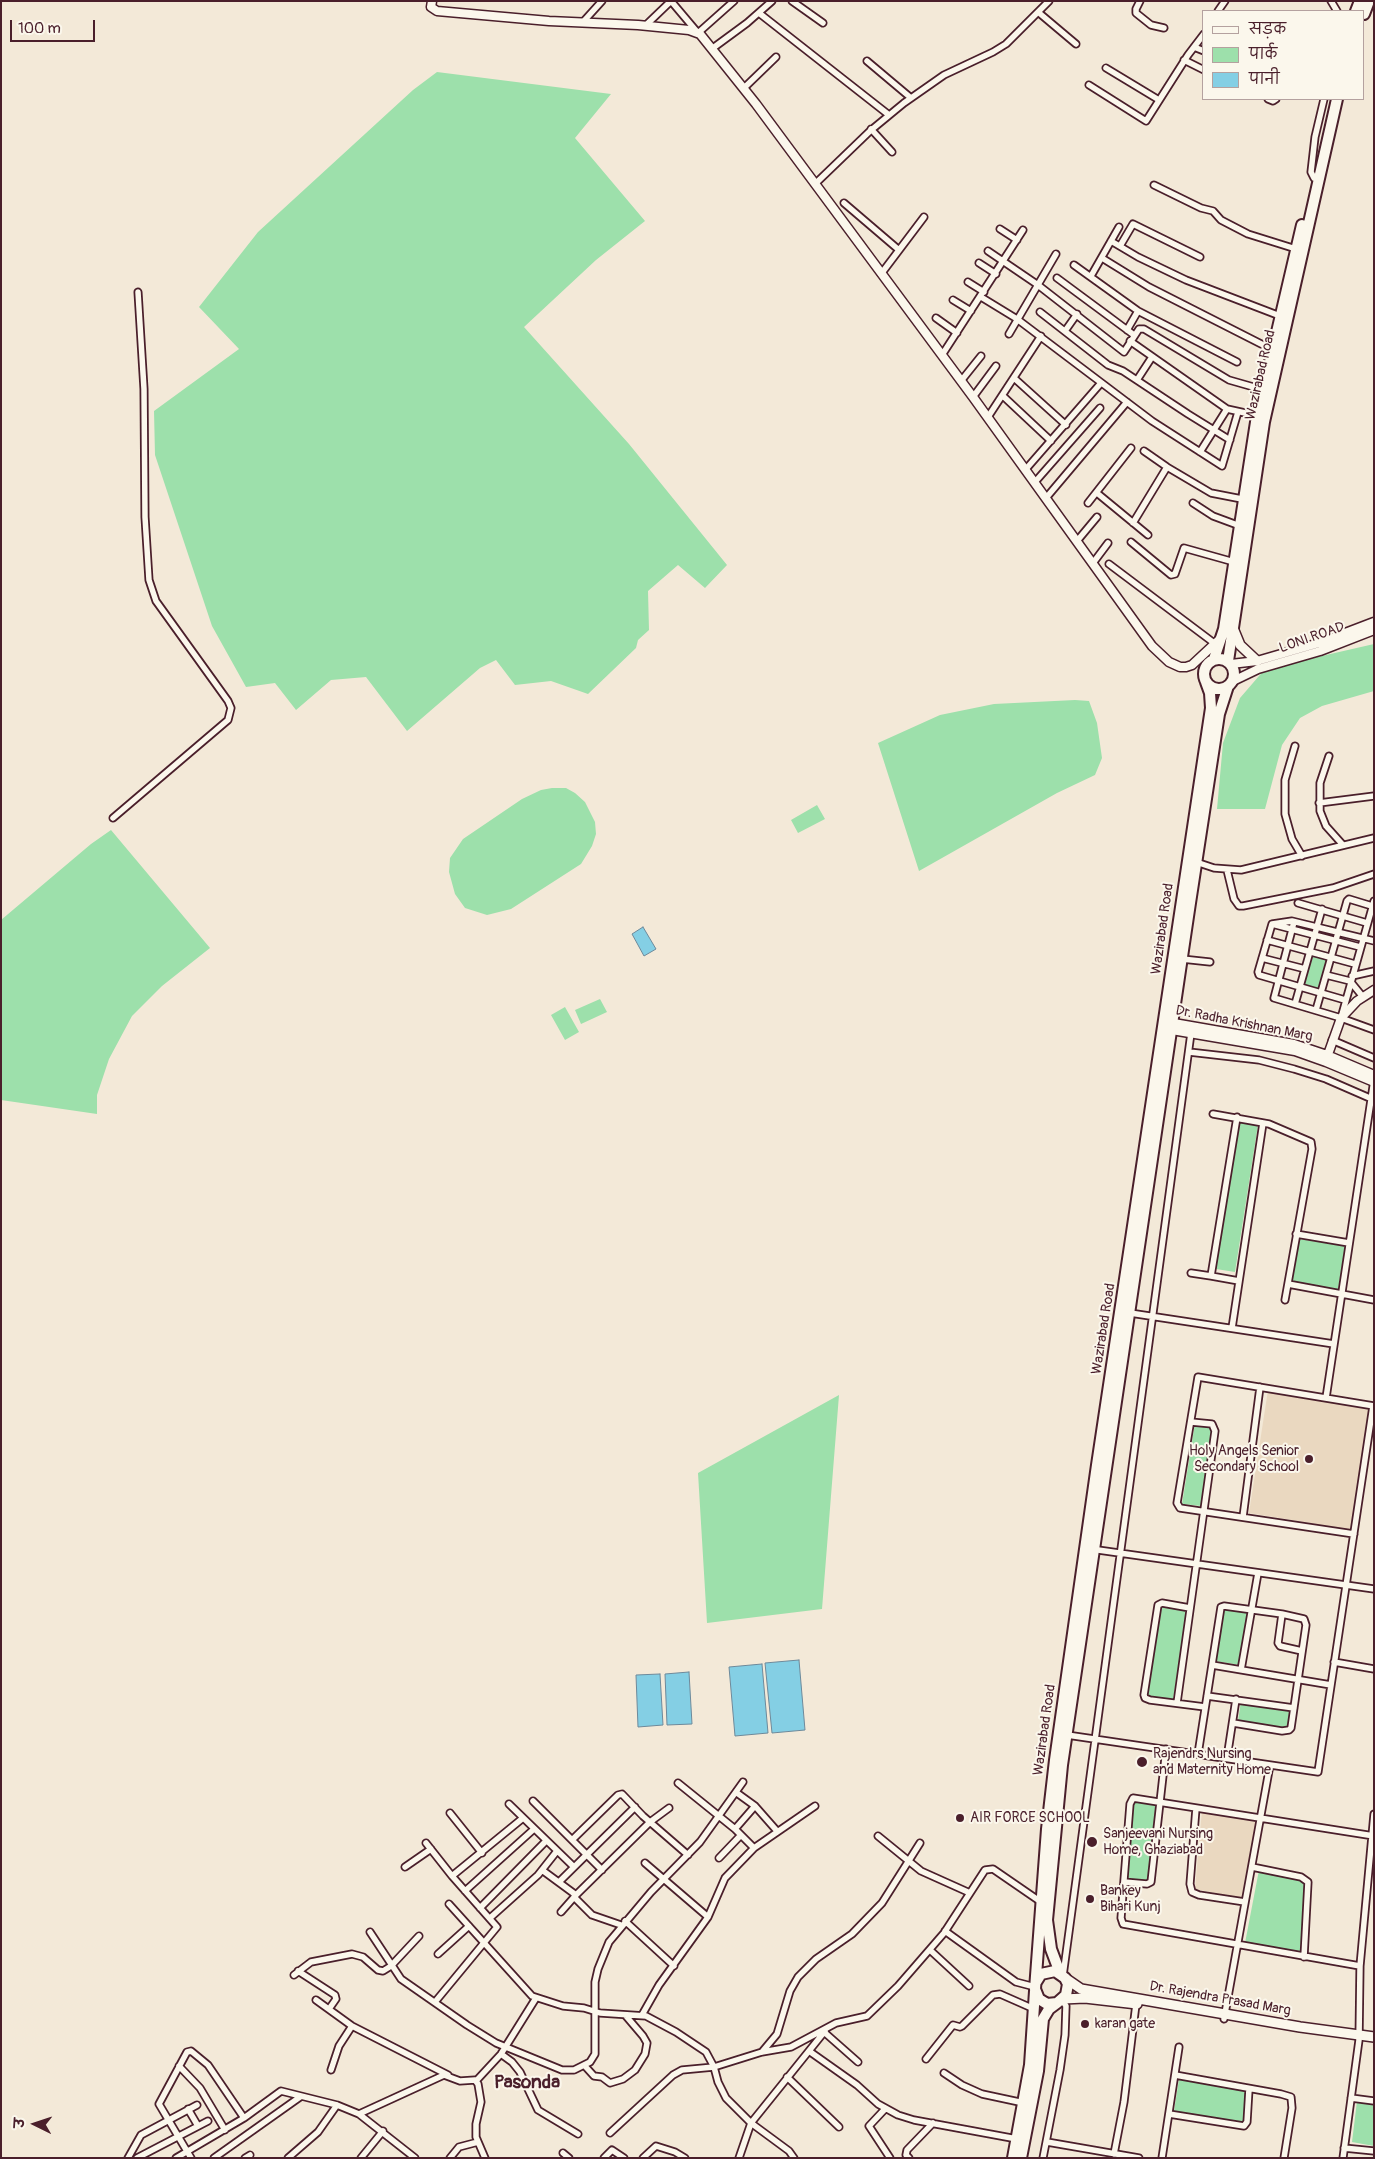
<!DOCTYPE html>
<html>
<head>
<meta charset="utf-8">
<style>
  body { margin:0 }
  #map { position:relative; width:1375px; height:2159px; overflow:hidden; background:#f3e9d8; font-family:Pangolin,"Playpen Sans Deva",sans-serif }
  canvas { display:block }
  .frame { position:absolute; inset:0; border:2px solid #4a1f2b; pointer-events:none }
  .legend { position:absolute; left:1202px; top:10px; width:162px; height:90px; box-sizing:border-box; background:#fbf7ec; border:1px solid #b4a19f; margin:0; padding:6px 9px; list-style:none; font-size:15px; color:#4a1f2b }
  .legend li { display:flex; align-items:center; gap:10px; height:25px }
  .legend b { width:25px; border:1px solid #b4a19f }
  .north { position:absolute; left:10px; top:2099px; width:50px; height:50px; -webkit-text-stroke:4px #fbf7ec; paint-order:stroke; rotate:274deg; font-size:14px; font-weight:700; line-height:20px; text-align:center; color:#4a1f2b }
  .north::after { content:''; display:block; margin:auto; width:18px; height:22px; background:#4a1f2b; clip-path:polygon(50% 0,100% 100%,50% 72%,0 100%) }
  .scale { position:absolute; left:10px; top:20px; width:85px; height:22px; box-sizing:border-box; border:2px solid #4a1f2b; border-top:0; padding-left:6px; font-size:15px; line-height:18px; white-space:nowrap; color:#4a1f2b; -webkit-text-stroke:4px #fbf7ec; paint-order:stroke }
</style>
</head>
<body>
<div id="map">
<canvas width="1375" height="2159"></canvas>
<div class="frame"></div>
<ul class="legend">
<li><b style="height:6px;background:#fbf7ec"></b>सड़क</li>
<li><b style="height:14px;background:#9de0ab"></b>पार्क</li>
<li><b style="height:14px;background:#84cfe4"></b>पानी</li>
</ul>
<div class="north">उ</div>
<div class="scale">100 m</div>
</div>
<script>
const g = document.querySelector('canvas').getContext('2d');
g.lineJoin = 'round';
function paint(path, color) {
  g.fillStyle = color;
  g.fill(path, 'evenodd');
}
function toPath(rows) {
  const path = new Path2D();
  for (const r of rows) {
    if (r.length === 3) {
      path.moveTo(r[0] + r[2], r[1]);
      path.arc(r[0], r[1], r[2], 0, 2 * Math.PI);
      continue;
    }
    path.moveTo(r[0], r[1]);
    for (let i = 2; i < r.length; i += 2) path.lineTo(r[i], r[i + 1]);
  }
  return path;
}
function trace(path, color, width, dash) {
  g.strokeStyle = color;
  g.lineWidth = width;
  g.lineCap = dash ? 'butt' : 'round';
  g.setLineDash(dash || []);
  g.stroke(path);
}
function label(font, color, halo, rows, align = 'center') {
  g.font = font + ' Pangolin,sans-serif';
  g.lineWidth = 4;
  g.setLineDash([]);
  g.textBaseline = 'middle';
  g.strokeStyle = halo;
  g.fillStyle = color;
  for (const [text, x, y, turn = 0] of rows) {
    g.save();
    g.translate(x, y);
    g.rotate((+turn || 0) * Math.PI / 180);
    g.textAlign = isNaN(turn) ? turn : align;
    if (halo) g.strokeText(text, 0, 0);
    g.fillText(text, 0, 0);
    g.restore();
  }
}
paint(toPath([
  [1268,1390,1370,1407,1352,1530,1249,1513],
  [1202,1810,1257,1819,1243,1899,1195,1889]
]), '#ead8c0');
paint(toPath([
  [437,72,611,94,575,138,645,221,596,260,524,327,629,444,727,565,705,588,678,565,648,591,649,630,638,640,636,648,588,694,551,681,515,685,496,660,480,668,407,731,366,677,331,680,296,710,275,683,246,687,212,626,155,455,154,411,239,349,199,307,258,232,413,90],
  [1374,644,1374,691,1322,706,1300,718,1282,745,1265,809,1217,809,1223,743,1240,698,1265,669],
  [1075,700,1089,701,1097,723,1102,758,1095,775,1057,793,919,871,878,743,940,715,994,704],
  [552,788,566,788,575,793,585,802,595,822,596,834,592,846,581,864,511,909,487,915,465,908,455,894,449,872,450,858,463,839,522,799,541,790],
  [817,805,825,819,798,833,791,820],
  [111,830,210,948,162,986,132,1016,109,1059,97,1095,97,1114,1,1100,1,920,91,844],
  [1310,954,1327,958,1318,990,1301,986],
  [600,999,607,1012,581,1024,575,1010],
  [565,1007,579,1032,565,1040,551,1015],
  [1239,1122,1258,1125,1235,1272,1216,1269],
  [1299,1239,1345,1246,1338,1290,1292,1282],
  [839,1395,822,1609,707,1623,698,1473],
  [1195,1423,1214,1426,1201,1506,1182,1504],
  [1161,1604,1187,1608,1173,1700,1147,1696],
  [1224,1606,1248,1610,1240,1665,1215,1661],
  [1241,1701,1291,1709,1288,1729,1238,1721],
  [1134,1797,1156,1801,1148,1882,1127,1880],
  [1259,1870,1307,1878,1300,1952,1245,1943],
  [1179,2079,1247,2090,1243,2122,1174,2111],
  [1357,2101,1374,2103,1374,2146,1352,2142]
]), '#9de0ab');
const water = toPath([
  [643,927,656,949,644,956,632,934,643,927],
  [799,1660,805,1730,772,1733,765,1663,799,1660],
  [762,1664,768,1733,735,1736,729,1667,762,1664],
  [689,1672,692,1724,667,1725,665,1674,689,1672],
  [660,1674,663,1725,638,1727,636,1675,660,1674]
]);
paint(water, '#84cfe4');
trace(water, '#6d899a', 1);
const minor = toPath([
  [671,1,698,33,734,1],
  [792,1,823,23],
  [1140,1,1136,9,1136,13,1151,25,1164,28],
  [1331,1,1337,11],
  [1218,11,1225,1],
  [1038,12,1076,44],
  [759,13,889,115],
  [583,22,602,1],
  [645,26,671,1],
  [1194,47,1204,51],
  [713,48,747,23,772,1],
  [1184,60,1204,70],
  [867,61,911,98],
  [1106,68,1159,100],
  [1089,85,1146,121,1188,55,1204,34],
  [744,88,776,57],
  [1268,99,1273,101,1276,99],
  [871,129,892,152],
  [1314,178,1311,172,1315,137,1324,99],
  [815,184,870,131,904,103,944,75,993,52,1006,44,1049,1],
  [1154,185,1201,208,1213,211,1221,220,1248,234,1296,249],
  [844,203,899,250],
  [1000,229,1017,240],
  [1111,241,1138,257,1186,280,1280,316],
  [1120,246,1133,224,1200,257],
  [988,251,1038,285,1124,352,1139,329,1144,329,1229,380,1264,390],
  [1102,258,1149,287,1273,350],
  [979,263,996,274],
  [1074,265,1138,311,1237,362],
  [881,274,924,217],
  [1091,276,1119,227],
  [1057,278,1134,335],
  [968,282,984,292],
  [981,297,1017,319,1152,421,1222,466,1238,412],
  [953,300,971,311],
  [1040,312,1108,365,1123,371,1188,414,1230,440],
  [936,318,957,333],
  [1127,330,1138,311],
  [1065,331,1077,314],
  [1009,334,1056,254],
  [1130,341,1227,409,1259,416],
  [942,355,1023,230],
  [1014,378,1066,425],
  [1137,380,1152,357],
  [961,381,981,356],
  [1003,396,1051,441],
  [973,397,996,366],
  [988,417,1041,336],
  [1144,451,1167,467,1211,493,1247,500],
  [1200,452,1227,409],
  [1026,469,1101,383],
  [1035,482,1100,408],
  [1097,493,1148,535],
  [1046,498,1127,402],
  [1088,503,1131,448],
  [1193,503,1213,516,1240,526],
  [1133,523,1167,467],
  [1077,541,1097,517],
  [1131,542,1171,575,1175,574,1184,548,1234,562],
  [1093,563,1108,543],
  [1109,564,1214,643],
  [1295,746,1285,780,1285,814,1292,839,1302,856],
  [1329,756,1320,783,1320,811,1326,826,1343,845],
  [1319,803,1374,796],
  [113,818,228,720,231,708,228,701,156,601,149,580,145,517,144,389,138,292],
  [1196,862,1214,868,1241,870,1374,838],
  [1227,870,1234,899,1239,906,1243,906,1333,888,1374,874],
  [1298,903,1367,923],
  [1294,922,1274,998,1341,1018,1374,1030],
  [1272,924,1360,947],
  [1267,940,1355,964],
  [1262,958,1305,969],
  [1182,959,1210,962],
  [1326,975,1350,981,1363,997],
  [1352,976,1374,971],
  [1345,1000,1259,975,1258,972,1272,924,1292,921,1374,941],
  [1295,1004,1322,909],
  [1316,1010,1347,901,1349,899,1372,906],
  [1341,1018,1374,901],
  [1332,1040,1374,1058],
  [1189,1052,1259,1060,1294,1069,1326,1079,1372,1099],
  [1213,1114,1269,1124,1311,1142,1312,1149,1285,1300],
  [1237,1117,1211,1276,1239,1281],
  [1296,1234,1349,1243],
  [1191,1273,1211,1276],
  [1288,1284,1374,1300],
  [1130,1313,1334,1344],
  [1232,1328,1263,1123],
  [1326,1398,1374,1080],
  [1243,1517,1260,1387],
  [1354,1534,1180,1508,1177,1503,1198,1377,1374,1406],
  [1091,1549,1374,1589],
  [1190,1608,1162,1603,1158,1605,1144,1695,1145,1698,1150,1700,1205,1707],
  [1282,1614,1278,1643,1280,1646,1302,1651],
  [1334,1662,1374,1669],
  [1212,1665,1331,1685],
  [1241,1670,1258,1573],
  [1207,1696,1294,1708],
  [1177,1703,1215,1431,1212,1424,1191,1422],
  [1067,1735,1318,1772,1373,1406],
  [1198,1754,1221,1607,1224,1606,1282,1614,1304,1619,1306,1625,1291,1728,1289,1730,1282,1731,1233,1723],
  [1227,1758,1236,1699],
  [678,1783,735,1829,754,1848],
  [737,1793,755,1806,777,1831],
  [533,1801,602,1870],
  [509,1804,574,1867],
  [1196,1808,1190,1884,1192,1892,1199,1895,1245,1902],
  [450,1813,482,1853],
  [735,1829,755,1806],
  [878,1836,921,1871,970,1893],
  [572,1840,618,1795,622,1794,643,1816,688,1855],
  [426,1843,452,1876],
  [719,1858,741,1835],
  [645,1863,708,1917],
  [405,1867,431,1849],
  [1252,1867,1301,1877,1308,1882,1304,1957],
  [542,1870,576,1895,561,1912],
  [559,1882,635,1807],
  [1124,1882,1147,1884,1151,1882,1166,1749],
  [465,1891,534,1829],
  [576,1895,650,1822,669,1808],
  [574,1897,592,1915,621,1925],
  [449,1904,532,1996,563,2006,584,2008,600,2013,646,2016,676,2032,706,2052,714,2067,682,2070,673,2075,610,2133],
  [480,1908,546,1841],
  [490,1918,538,1875,557,1851],
  [625,1921,674,1966],
  [945,1931,1016,1982,1035,1987],
  [370,1932,401,1979,467,2025,496,2043,562,2070,574,2070,590,2062,595,2054,595,1982,598,1969,609,1942,651,1892,700,1842,743,1782],
  [930,1950,969,1986],
  [438,1954,469,1926],
  [1360,1966,1123,1924,1121,1918,1130,1804,1133,1798,1374,1836],
  [298,1971,335,1995,336,1999,329,2009],
  [294,1975,311,1962,352,1954,363,1957,378,1970,383,1971,391,1966,419,1936],
  [1063,1976,1191,1033],
  [316,2000,352,2026,448,2075],
  [435,2002,497,1927,452,1876,523,1818],
  [642,2015,659,1985,708,1917,725,1878,754,1848,815,1806],
  [1224,2019,1270,1765],
  [824,2032,858,2062],
  [809,2051,857,2085,878,2104,898,2115,914,2120,1017,2139],
  [762,2052,777,2034,790,1991,798,1977,816,1959,852,1934,882,1903,920,1843],
  [501,2054,512,2062,520,2072,538,2110,578,2134],
  [926,2059,953,2025,960,2027,962,2026,993,1995,1000,1994,1034,2009],
  [584,2065,594,2076,602,2077,610,2083,623,2079,635,2070,645,2054,647,2043,643,2036,626,2016],
  [179,2066,200,2088,225,2130],
  [331,2070,339,2046,352,2026],
  [944,2073,962,2085,982,2094,1024,2103],
  [1175,2075,1281,2094,1291,2097,1292,2108,1284,2158],
  [787,2077,839,2127],
  [476,2081,501,2054,536,1998],
  [1351,2098,1374,2101],
  [188,2109,198,2126],
  [885,2109,869,2126,890,2158],
  [359,2114,444,2075,460,2081,475,2080,478,2084,481,2102,476,2124,476,2137,485,2158],
  [1169,2114,1244,2126,1247,2122,1249,2089],
  [1047,2142,1139,2158],
  [1344,2148,1374,2151],
  [563,2153,569,2158],
  [1114,2154,1124,2102,1136,2004],
  [128,2158,141,2135,197,2105],
  [137,2158,208,2121],
  [176,2158,244,2118,281,2091,337,2105,359,2114,415,2158],
  [191,2158,159,2104,187,2052,191,2051,208,2065,244,2118],
  [214,2158,300,2097],
  [245,2158,250,2155],
  [288,2158,318,2132,337,2105],
  [361,2158,383,2131],
  [450,2158,459,2147,478,2142],
  [604,2158,612,2150,624,2158],
  [643,2158,656,2146,675,2152,685,2158],
  [739,2158,751,2123,825,2031],
  [794,2158,789,2151,751,2123,726,2098,718,2082,714,2067,762,2052,791,2047,836,2023,867,2016,898,1986,944,1933,985,1870,993,1869,1041,1902],
  [909,2158,906,2155,907,2150,933,2123],
  [1043,2158,1060,2070,1065,2035,1066,2006,1062,2000],
  [1162,2158,1179,2047],
  [1343,2158,1359,2040,1360,1966,1374,1814]
]);
const tertiary = toPath([
  [432,1,431,7,437,11,549,21,638,25,689,30,700,34,756,104,973,397,1152,646,1169,662,1180,667,1186,667,1192,665,1221,638],
  [1231,664,1257,661,1319,643,1374,622],
  [1233,681,1258,669,1320,651,1374,630],
  [1168,1022,1294,1044,1327,1055,1374,1075],
  [1166,1029,1295,1051,1326,1062,1374,1082],
  [1326,1060,1341,1018,1357,1001,1374,990]
]);
const secondary = toPath([
  [1065,1978,1081,1989,1300,2027,1374,2037],
  [1063,1999,1085,1998,1137,2004]
]);
const primary = toPath([
  [1233,628,1240,645,1257,661]
]);
const trunk = toPath([
  [1356,11,1360,1],
  [1364,14,1369,1],
  [1219,674,15],
  [1214,659,1224,629,1256,422,1302,225],
  [1228,661,1264,422,1337,99],
  [1060,1973,1051,1949,1047,1920,1062,1765,1190,903,1219,714,1228,686],
  [1036,1982,1041,1974,1055,1971,1065,1978,1068,1984,1066,1995,1057,2003,1047,2004,1039,1999,1035,1989,1047,1829,1055,1760,1097,1465,1211,708,1210,693,1206,682],
  [1013,2158,1030,2065,1035,1991],
  [1021,2158,1038,2071,1043,2019,1049,2009,1057,2003]
]);
trace(minor, '#4a1f2b', 9);
trace(tertiary, '#4a1f2b', 11);
trace(secondary, '#4a1f2b', 12);
trace(primary, '#4a1f2b', 12);
trace(trunk, '#4a1f2b', 14);
trace(minor, '#fbf7ec', 5.5);
trace(tertiary, '#fbf7ec', 8);
trace(secondary, '#fbf7ec', 9);
trace(primary, '#fbf7ec', 9);
trace(trunk, '#fbf7ec', 10);
for (const [x, y, r, color] of [
  [1309,1459,5,"#4a1f2b"],
  [1142,1762,6,"#4a1f2b"],
  [960,1818,5,"#4a1f2b"],
  [1092,1842,6,"#4a1f2b"],
  [1090,1899,5,"#4a1f2b"],
  [1085,2024,5,"#4a1f2b"]
]) {
  const dot = new Path2D();
  dot.arc(x, y, r, 0, 2 * Math.PI);
  g.fillStyle = color;
  g.fill(dot);
  trace(dot, '#fbf7ec', 2);
}
label('14px', '#4a1f2b', '#fbf7ec', [
  ["Wazirabad Road",1261,375,-77],
  ["LONI ROAD",1312,638,-19],
  ["Wazirabad Road",1163,929,-82],
  ["Dr. Radha Krishnan Marg",1244,1024,11],
  ["Wazirabad Road",1104,1329,-81],
  ["Wazirabad Road",1045,1730,-82],
  ["Dr. Rajendra Prasad Marg",1220,1999,10]
]);
label('14px', '#4a1f2b', '#fbf7ec', [
  ["Holy Angels Senior",1299,1451,"right"],
  ["Secondary School",1299,1467,"right"],
  ["Rajendrs Nursing",1153,1754],
  ["and Maternity Home",1153,1770],
  ["AIR FORCE SCHOOL",970,1818],
  ["Sanjeevani Nursing",1103,1834],
  ["Home, Ghaziabad",1103,1850],
  ["Bankey",1100,1891],
  ["Bihari Kunj",1100,1907],
  ["karan gate",1095,2024]
], 'left');
label('bold 19px', '#4a1f2b', '#fbf7ec', [
  ["Pasonda",527,2083]
]);
</script>
</body>
</html>
